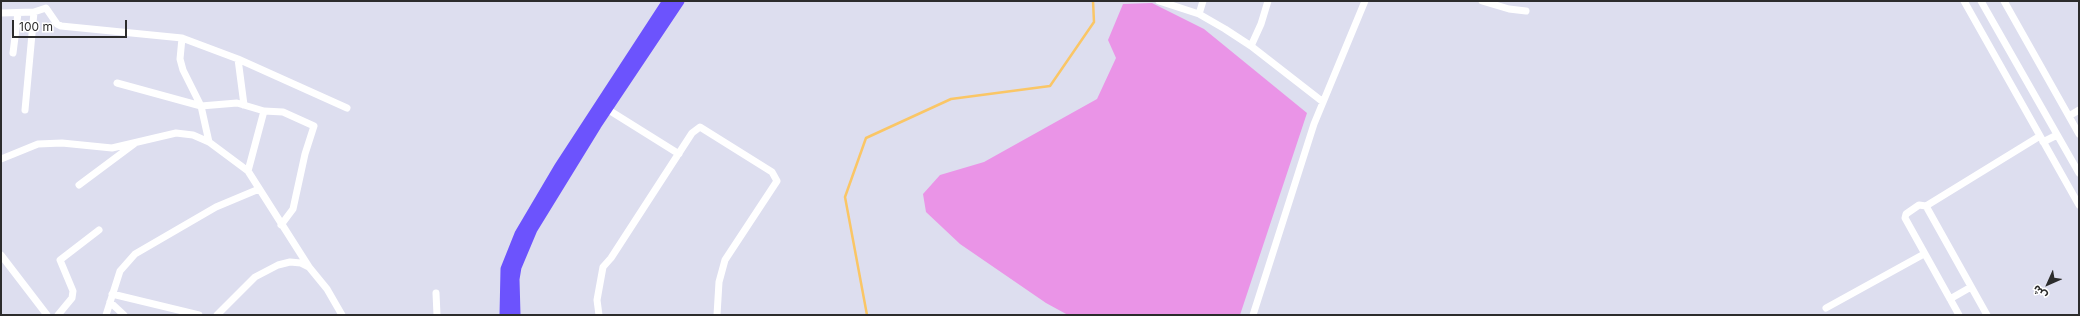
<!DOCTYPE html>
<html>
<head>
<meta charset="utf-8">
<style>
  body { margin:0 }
  #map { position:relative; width:2080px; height:316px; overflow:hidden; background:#dddeef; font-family:Inter,"Noto Sans Arabic",sans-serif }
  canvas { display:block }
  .frame { position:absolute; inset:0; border:2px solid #2c2c2c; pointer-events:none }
  .north { position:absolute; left:2028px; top:264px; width:40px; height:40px; -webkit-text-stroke:3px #fff; paint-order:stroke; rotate:225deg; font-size:11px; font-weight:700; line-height:16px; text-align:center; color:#2c2c2c }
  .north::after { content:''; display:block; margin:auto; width:14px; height:18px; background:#2c2c2c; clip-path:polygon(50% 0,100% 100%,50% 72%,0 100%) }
  .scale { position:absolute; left:12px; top:20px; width:115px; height:18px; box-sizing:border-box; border:2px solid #2c2c2c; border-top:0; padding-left:5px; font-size:12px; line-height:14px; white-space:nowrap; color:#2c2c2c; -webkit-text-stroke:3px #fff; paint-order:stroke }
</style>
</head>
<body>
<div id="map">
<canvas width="2080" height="316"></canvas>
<div class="frame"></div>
<div class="north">ش</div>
<div class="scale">100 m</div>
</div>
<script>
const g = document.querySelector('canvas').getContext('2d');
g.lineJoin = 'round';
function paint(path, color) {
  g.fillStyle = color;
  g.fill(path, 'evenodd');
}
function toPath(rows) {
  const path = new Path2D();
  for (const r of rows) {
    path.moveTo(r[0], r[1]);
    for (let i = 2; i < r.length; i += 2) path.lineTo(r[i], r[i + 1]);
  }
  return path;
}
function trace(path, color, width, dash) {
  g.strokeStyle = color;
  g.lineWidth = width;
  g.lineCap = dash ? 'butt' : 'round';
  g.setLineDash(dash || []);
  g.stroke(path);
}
paint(toPath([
  [1152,3,1204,29,1307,113,1240,315,1068,315,1046,303,960,244,926,212,923,194,940,175,984,162,1097,99,1116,58,1108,40,1123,4]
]), '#ea94e7');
trace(toPath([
  [867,315,845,197,866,138,951,99,1050,86,1094,22,1093,1]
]), '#fac666', 2.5);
trace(toPath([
  [1159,1,1199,14,1225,29,1251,46,1323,102],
  [1482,1,1509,9,1526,11],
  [1964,1,2079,205],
  [1981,1,2079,173],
  [2004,1,2079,134],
  [1,13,34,12,46,8,57,24,61,26,182,38,238,59,347,108],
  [1199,14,1203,1],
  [182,38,180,59,183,70,201,106,209,142],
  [1251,46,1261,24,1268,1],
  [13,53,18,13],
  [238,59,244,105],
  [117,83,201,106,237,103,264,111,248,171],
  [607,109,679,154],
  [25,110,34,12],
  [264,111,283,112,314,126,305,154,293,209,281,225],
  [2069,116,2079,110],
  [2043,142,2057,135],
  [1,159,38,144,62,143,112,148,176,133,193,135,209,142,248,171,309,267],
  [79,185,134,144],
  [1926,206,2040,136],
  [1,255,47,315],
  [436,293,437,315],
  [112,294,199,315],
  [1950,299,1971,287],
  [110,302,124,315],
  [1826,308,1924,254],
  [58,315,72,298,73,291,60,260,99,230],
  [106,315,120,271,135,254,216,207,259,189],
  [217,315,255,277,278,265,290,262,301,263,309,267,327,289,342,315],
  [599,315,597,300,603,267,611,258,692,133,700,127,772,172,777,181,725,260,719,282,717,315],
  [1253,315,1314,124,1365,1],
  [1959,315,1905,218,1906,214,1919,205,1926,206,1987,315]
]), '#fff', 7);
trace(toPath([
  [505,315,506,269,520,234,559,168,668,1],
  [515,315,514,279,516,267,532,229,596,125,679,1]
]), '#6c53fd', 11);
</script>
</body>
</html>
